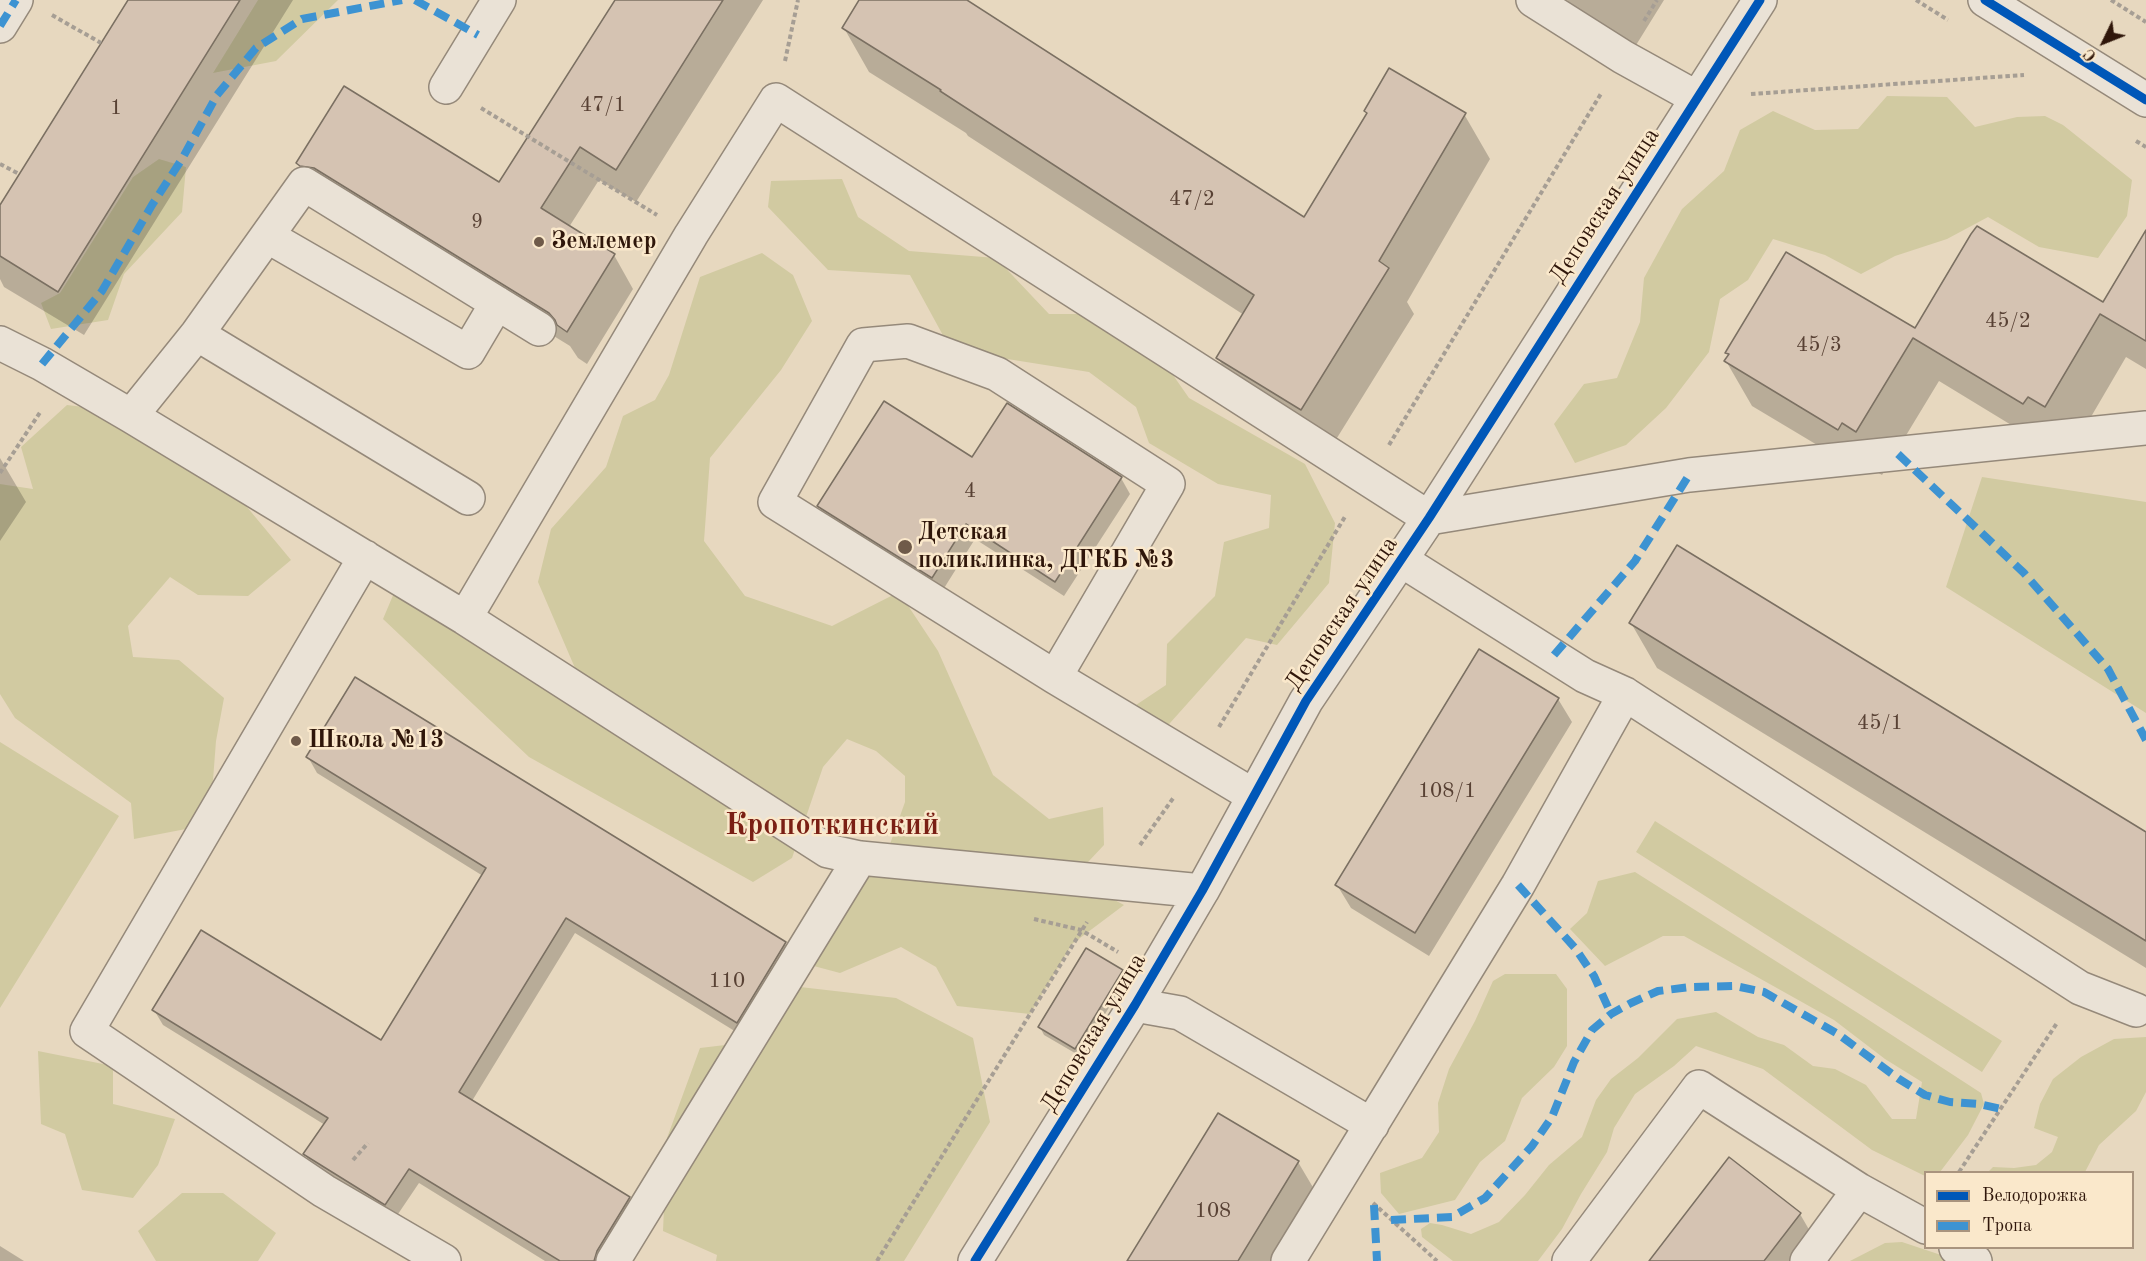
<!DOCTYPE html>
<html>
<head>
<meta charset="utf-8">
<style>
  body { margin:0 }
  #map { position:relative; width:2146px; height:1261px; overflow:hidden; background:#e7d8bf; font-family:"Old Standard TT",serif }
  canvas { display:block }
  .legend { position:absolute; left:1924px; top:1171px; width:210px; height:78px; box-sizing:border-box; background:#fae8cb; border:2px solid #a9947e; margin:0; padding:8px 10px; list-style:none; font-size:18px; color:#2f160a }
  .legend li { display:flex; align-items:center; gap:12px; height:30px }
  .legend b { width:30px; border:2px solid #a9947e }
  .north { position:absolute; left:2074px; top:12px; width:60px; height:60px; -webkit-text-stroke:4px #fae8cb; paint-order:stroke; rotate:227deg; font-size:16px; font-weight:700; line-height:24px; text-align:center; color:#2f160a }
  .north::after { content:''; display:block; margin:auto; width:21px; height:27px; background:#2f160a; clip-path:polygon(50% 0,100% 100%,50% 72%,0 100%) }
</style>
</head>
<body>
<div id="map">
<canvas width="2146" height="1261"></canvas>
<ul class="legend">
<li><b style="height:8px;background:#0057b8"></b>Велодорожка</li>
<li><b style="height:8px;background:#3d93d2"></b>Тропа</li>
</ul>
<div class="north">С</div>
</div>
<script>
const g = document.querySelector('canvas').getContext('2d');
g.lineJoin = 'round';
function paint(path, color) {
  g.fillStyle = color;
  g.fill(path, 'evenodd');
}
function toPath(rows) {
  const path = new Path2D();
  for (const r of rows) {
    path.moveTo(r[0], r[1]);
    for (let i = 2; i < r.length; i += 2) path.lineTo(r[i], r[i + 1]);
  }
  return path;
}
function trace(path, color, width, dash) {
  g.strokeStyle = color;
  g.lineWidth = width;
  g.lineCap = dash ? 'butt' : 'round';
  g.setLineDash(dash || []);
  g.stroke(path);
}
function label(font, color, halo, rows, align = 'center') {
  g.font = font + ' "Old Standard TT",serif';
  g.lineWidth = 5;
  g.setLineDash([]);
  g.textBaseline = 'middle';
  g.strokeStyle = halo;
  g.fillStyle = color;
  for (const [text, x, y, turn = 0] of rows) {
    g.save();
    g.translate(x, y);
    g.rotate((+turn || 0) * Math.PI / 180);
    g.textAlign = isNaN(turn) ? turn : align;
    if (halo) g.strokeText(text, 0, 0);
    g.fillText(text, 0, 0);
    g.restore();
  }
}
paint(toPath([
  [258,0,338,0,276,61,213,73],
  [1887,96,1947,97,1975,127,2017,117,2045,116,2063,125,2132,180,2127,216,2098,258,2039,247,1988,217,1947,239,1895,256,1861,274,1825,255,1773,239,1748,280,1720,299,1709,352,1666,408,1626,445,1575,463,1554,424,1584,384,1617,378,1640,322,1644,278,1682,209,1724,171,1740,130,1773,111,1815,130,1858,129],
  [159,159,186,167,182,212,124,274,108,320,51,329,41,303,60,293,133,177],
  [842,179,858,217,909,251,996,258,1049,314,1079,314,1166,365,1189,398,1305,464,1335,523,1329,583,1277,645,1246,638,1162,732,1140,724,1136,705,1166,685,1167,644,1215,596,1224,542,1269,528,1271,495,1218,484,1149,443,1136,407,1089,372,951,350,910,275,828,270,768,207,771,181],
  [762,253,793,275,812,321,781,370,710,458,704,541,745,596,832,626,899,592,938,651,993,775,1049,819,1103,807,1104,845,1073,878,1124,905,1072,944,1030,1014,957,1006,936,967,901,947,840,973,810,965,808,935,830,874,879,875,905,802,905,776,876,751,847,739,823,767,792,858,753,882,529,757,383,619,394,593,578,675,538,582,551,529,606,467,623,416,655,400,669,375,700,277],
  [67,405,100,409,237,495,291,560,248,596,198,595,170,577,128,626,133,657,179,660,224,698,216,741,212,793,191,828,134,839,131,803,15,718,0,694,0,484,33,489,21,447],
  [1982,477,2146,502,2146,713,1946,587],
  [0,742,119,816,0,1008],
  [1655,821,2002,1041,1982,1072,1636,852],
  [1635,872,1861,1015,1981,1093,1984,1104,1968,1135,1940,1172,1926,1172,1925,1176,1872,1150,1763,1069,1696,1046,1674,1066,1635,1094,1614,1128,1607,1152,1581,1194,1562,1229,1538,1261,1453,1261,1422,1237,1421,1229,1430,1223,1442,1225,1471,1234,1499,1222,1525,1195,1549,1165,1582,1137,1596,1100,1611,1079,1638,1058,1677,1019,1716,1012,1758,1037,1784,1045,1813,1066,1835,1069,1866,1085,1892,1119,1916,1119,1922,1082,1885,1059,1834,1020,1684,936,1663,936,1605,966,1570,929,1587,913,1598,881],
  [1505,974,1556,974,1567,989,1567,1046,1554,1067,1522,1098,1505,1141,1480,1162,1455,1200,1399,1214,1381,1193,1380,1173,1422,1158,1439,1132,1438,1103,1449,1069,1475,1021,1493,981],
  [800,987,896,998,973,1038,990,1122,904,1261,716,1261,717,1255,663,1231,667,1138,700,1048,759,1041],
  [2146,1037,2146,1092,2136,1111,2099,1145,2085,1172,1988,1172,1993,1167,2014,1168,2036,1165,2052,1152,2058,1137,2034,1128,2040,1104,2053,1079,2081,1057,2114,1039],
  [38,1051,113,1066,113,1104,175,1119,158,1165,133,1198,82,1190,65,1134,41,1124],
  [182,1193,223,1193,276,1233,258,1261,156,1261,138,1231],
  [1902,1242,1959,1261,1850,1261,1885,1243]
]), '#d1caa1');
paint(toPath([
  [130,0,293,0,84,335,4,287,0,279,0,208],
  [617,0,763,0,636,202,599,180,569,227,614,255,633,289,587,364,578,358,570,346,334,201,317,197,298,164,500,184],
  [861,0,964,0,1305,219,1464,114,1490,159,1407,302,1414,314,1327,454,1244,402,1218,358,1244,315,968,136,966,133,869,72,844,28],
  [1567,0,1664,0,1633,50,1576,15],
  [2146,235,2146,369,2126,357,2071,451,2049,448,1939,381,1882,475,1868,467,1864,473,1752,406,1726,361,1729,356,1727,353,1916,330,2104,304],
  [0,458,26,502,0,541],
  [972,459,1121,478,1130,494,1064,596,975,539,941,593,828,522,819,506],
  [1631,623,2146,833,2146,968,1657,668],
  [356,680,785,944,794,959,746,1038,575,933,472,1101,629,1198,638,1214,609,1261,545,1261,419,1183,394,1220,314,1170,305,1154,325,1125,163,1025,154,1010,382,1042,483,876,317,773,308,757],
  [1558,699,1572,722,1429,956,1351,908,1337,885],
  [1122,971,1126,979,1080,1056,1044,1035,1040,1027],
  [1298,1162,1324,1206,1291,1261,1129,1261],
  [1800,1214,1822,1252,1815,1261,1651,1261],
  [0,1246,24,1261,0,1261]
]), '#0003');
const building = toPath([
  [128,0,240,0,58,292,0,256,0,205,128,0],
  [615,0,723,0,616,170,580,147,541,208,615,254,567,332,557,325,555,320,549,313,314,168,300,166,296,163,344,86,499,182,615,0],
  [859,0,967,0,1304,217,1367,113,1364,111,1389,68,1466,113,1379,261,1389,268,1301,410,1216,358,1254,295,940,91,941,90,842,28,859,0],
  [1977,226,2103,302,2146,230,2146,341,2100,314,2045,407,2028,397,2023,404,1913,338,1856,432,1842,423,1838,430,1724,361,1729,354,1725,353,1786,252,1915,328,1971,234,1977,226],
  [884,401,972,457,1007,403,1122,477,1055,582,966,524,932,578,817,506,884,401],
  [1677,545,2146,832,2146,941,1629,623,1677,545],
  [1479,649,1559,698,1415,933,1335,885,1479,649],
  [355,677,786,942,737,1023,566,918,459,1092,630,1197,597,1251,594,1261,560,1261,409,1169,385,1205,303,1154,328,1118,152,1010,201,930,381,1040,486,868,306,757,355,677],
  [1086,948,1123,970,1075,1049,1038,1027,1086,948],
  [1218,1113,1299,1161,1238,1261,1127,1261,1218,1113],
  [1729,1157,1801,1213,1764,1261,1649,1261,1729,1157]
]);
paint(building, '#d5c3b2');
trace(building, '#7b7062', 1.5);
const minor = toPath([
  [1533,0,1623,57,1697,98],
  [1985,0,2146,100],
  [0,26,16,0],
  [446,87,499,0],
  [267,236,468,352,497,303],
  [197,334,468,498],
  [0,343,42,364,131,416,465,618,828,851,860,858,1202,891],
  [131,416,197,334,304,184,539,329],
  [365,557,87,1031,324,1191,444,1261],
  [1401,560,1585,676,1625,694,2080,988,2136,1010],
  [465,618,691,235,776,100,1429,518,1689,475,2146,428],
  [1055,677,1168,484,997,374,908,341,863,345,775,502,1055,677,1254,796],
  [1135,1005,1180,1013,1372,1125],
  [1956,1248,1975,1261],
  [613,1261,860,858],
  [975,1261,1135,1005,1202,891,1306,701,1429,518,1760,0],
  [1288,1261,1518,885,1625,694],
  [1569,1261,1699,1087,1859,1190,1926,1227],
  [1807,1261,1859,1190]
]);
trace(minor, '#95897a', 36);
trace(toPath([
  [1916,0,1948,20],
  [2111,0,2146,22],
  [52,15,101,43],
  [1644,21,1657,0],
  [785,61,798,0],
  [1751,94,2024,75],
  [481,108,657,215],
  [2136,141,2146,147],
  [0,164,19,174],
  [1389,445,1602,92],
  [0,473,41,411],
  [1219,727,1346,515],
  [1140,845,1174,797],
  [1034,919,1081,930,1118,952],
  [353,1160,368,1143],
  [1959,1172,2057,1023],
  [1373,1203,1437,1261],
  [877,1261,1087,922]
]), '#a69e94', 4, [4.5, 3]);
trace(minor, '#eae2d6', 33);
trace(toPath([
  [415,0,478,35],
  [0,26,16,0],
  [42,364,102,291,152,205,182,159,217,95,256,48,302,19,402,0],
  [1898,454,2024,573,2108,669,2146,740],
  [1554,655,1635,561,1689,475],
  [1518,885,1575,948,1594,976,1611,1014],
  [1374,1205,1377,1261],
  [1391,1220,1452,1217,1485,1198,1532,1146,1552,1117,1574,1062,1592,1030,1611,1014,1631,1003,1658,991,1691,987,1735,986,1764,992,1838,1034,1899,1079,1925,1095,1950,1102,1979,1104,2001,1109]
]), '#3d93d2', 8, [15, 8]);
trace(toPath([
  [1985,0,2146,100],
  [975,1261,1135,1005,1202,891,1306,701,1429,518,1760,0]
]), '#0057b8', 9);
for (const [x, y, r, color] of [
  [539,242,6,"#6f5a49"],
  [905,547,8,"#6f5a49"],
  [296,741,6,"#6f5a49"]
]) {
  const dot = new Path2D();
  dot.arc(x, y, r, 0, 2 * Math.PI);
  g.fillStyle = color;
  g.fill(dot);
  trace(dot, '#fae8cb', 2);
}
label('21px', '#584134', null, [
  ["47/1",603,105],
  ["1",116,108],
  ["47/2",1192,199],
  ["9",477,222],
  ["45/2",2008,321],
  ["45/3",1819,345],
  ["4",970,491],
  ["45/1",1880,723],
  ["108/1",1447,791],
  ["110",727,981],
  ["108",1213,1211]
]);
label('24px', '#2f160a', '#fae8cb', [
  ["Деповская улица",1605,206,-57],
  ["Деповская улица",1342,614,-56],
  ["Деповская улица",1094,1033,-59]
]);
label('bold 24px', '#2f160a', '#fae8cb', [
  ["Землемер",551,242],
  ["Детская",918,533],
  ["поликлинка, ДГКБ №3",918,561],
  ["Школа №13",308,741]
], 'left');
label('bold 30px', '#7a1f14', '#fae8cb', [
  ["Кропоткинский",832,826]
]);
</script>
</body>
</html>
